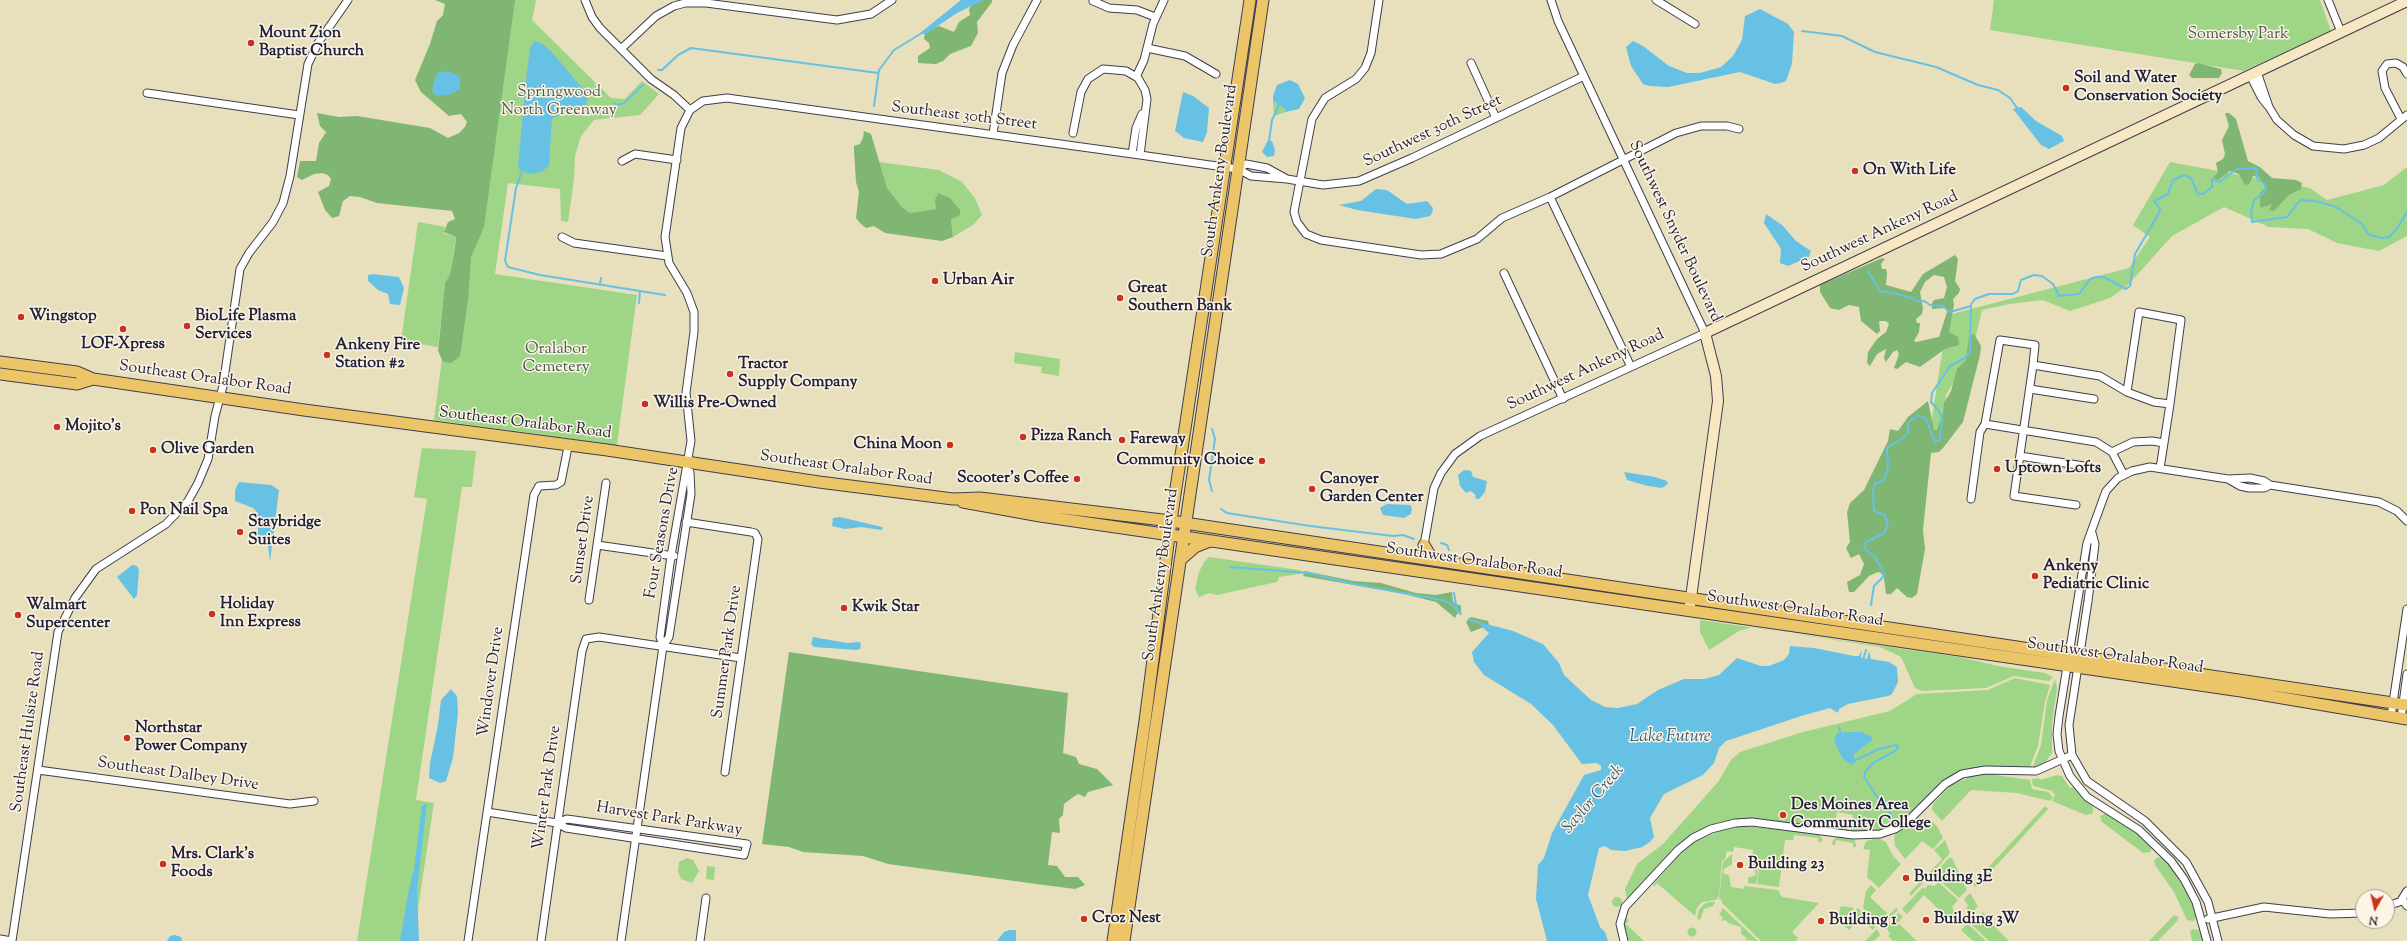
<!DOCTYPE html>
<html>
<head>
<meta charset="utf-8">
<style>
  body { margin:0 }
  #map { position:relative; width:2407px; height:941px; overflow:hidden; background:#e8e0bc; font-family:"Sorts Mill Goudy",serif }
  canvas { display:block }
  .north { position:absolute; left:2355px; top:889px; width:40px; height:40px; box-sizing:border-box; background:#fcf5e5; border:1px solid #a5a1a1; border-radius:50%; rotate:188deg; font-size:11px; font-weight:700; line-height:16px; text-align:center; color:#22223b }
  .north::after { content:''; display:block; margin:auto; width:14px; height:18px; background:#c8321e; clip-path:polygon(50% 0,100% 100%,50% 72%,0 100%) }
</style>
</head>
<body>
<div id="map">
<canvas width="2407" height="941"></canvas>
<div class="north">N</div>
</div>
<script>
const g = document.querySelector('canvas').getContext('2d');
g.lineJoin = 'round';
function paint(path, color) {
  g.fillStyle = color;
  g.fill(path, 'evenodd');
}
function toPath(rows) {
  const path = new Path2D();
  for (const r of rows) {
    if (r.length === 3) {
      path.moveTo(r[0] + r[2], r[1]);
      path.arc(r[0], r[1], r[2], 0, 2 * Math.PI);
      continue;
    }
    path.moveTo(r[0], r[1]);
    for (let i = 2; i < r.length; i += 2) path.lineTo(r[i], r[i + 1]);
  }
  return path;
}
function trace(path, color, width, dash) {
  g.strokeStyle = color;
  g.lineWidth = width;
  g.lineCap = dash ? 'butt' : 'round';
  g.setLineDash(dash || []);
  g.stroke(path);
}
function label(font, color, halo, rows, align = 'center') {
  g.font = font + ' "Sorts Mill Goudy",serif';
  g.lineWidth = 3;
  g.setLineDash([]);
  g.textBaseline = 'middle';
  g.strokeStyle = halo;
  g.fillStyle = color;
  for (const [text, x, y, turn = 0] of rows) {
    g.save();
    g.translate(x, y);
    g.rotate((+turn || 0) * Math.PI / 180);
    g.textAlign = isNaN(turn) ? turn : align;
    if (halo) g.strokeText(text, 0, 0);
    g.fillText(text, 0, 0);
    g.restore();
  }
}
paint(toPath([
  [489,0,536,0,532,20,611,98,625,99,642,81,659,94,640,115,594,120,581,136,575,156,574,179,568,222,561,221,560,189,508,183,495,274,637,295,617,445,434,420],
  [1994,0,2320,0,2331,31,2244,71,1990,30],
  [1273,101,1285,109,1286,112,1274,116],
  [879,162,939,170,962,182,975,198,982,215,973,225,953,237,951,219,937,209,910,213,902,207,887,188],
  [2170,162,2310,188,2327,200,2384,185,2407,167,2407,236,2379,251,2337,243,2308,229,2269,227,2224,207,2172,236,2127,286,2110,298,2070,311,2043,300,2009,304,1982,310,1972,352,1946,395,1943,431,1928,443,1948,315,2129,268,2150,237,2133,225],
  [418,222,445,227,444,233,456,237,450,274,445,283,438,347,401,341],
  [1015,352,1060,359,1059,376,1041,373,1042,367,1014,363],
  [422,448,476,451,472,487,462,487,416,800,434,803,413,941,357,941,427,499,414,497],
  [1209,557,1299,570,1305,573,1279,577,1277,582,1217,595,1209,593,1199,597,1195,589,1199,572,1204,562],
  [1700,620,1959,657,1998,666,2045,673,2053,677,2049,681,2014,676,1986,688,1922,691,1915,688,1901,657,1880,647,1752,627,1739,631,1709,650,1700,632],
  [2015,678,2050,685,2045,702,2038,746,2029,769,1967,770,1894,827,1877,832,1851,832,1853,815,1837,812,1835,824,1850,826,1848,832,1758,819,1688,838,1670,853,1627,899,1625,889,1637,864,1663,844,1718,782,1731,760,1740,752,1803,732,1890,711,1917,694,1988,690],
  [2055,679,2057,688,2052,724,2052,753,2044,764,2032,769,2041,745,2047,700],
  [1989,774,2030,780,2032,789,2048,792,2053,797,2050,801,2017,793,1971,790,1942,821,1932,810,1933,804,1951,785,1972,776],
  [2057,775,2062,776,2070,788,2073,787,2093,806,2093,813,2086,815,2052,801,2055,795,2052,791,2033,786,2032,779,2039,778,2040,780],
  [2045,806,2048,809,2007,854,1976,887,1973,884],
  [2107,813,2144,839,2151,846,2151,852,2143,853,2102,822,2100,816],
  [1923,817,1930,819,1937,826,1943,838,1933,849,1922,841,1905,859,1895,846,1894,837,1896,833],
  [1744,826,1819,834,1823,840,1819,843,1818,838,1794,835,1793,840,1785,840,1779,887,1757,884,1759,871,1756,868,1750,867,1753,850,1734,847,1733,852,1727,851,1725,859,1722,861,1719,896,1716,900,1702,902,1697,908,1695,916,1657,883,1654,887,1653,885,1677,857,1696,841,1724,829],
  [1838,837,1855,840,1856,847,1853,847,1853,843,1836,840,1835,845,1832,845,1833,840],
  [1878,838,1886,842,1893,856,1901,864,1879,888,1867,877,1870,850,1863,849,1866,841],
  [1945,840,1950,853,1927,879,1925,877,1942,859,1934,850],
  [1732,854,1732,864,1723,870,1724,874,1729,875,1731,887,1744,889,1744,886,1778,890,1782,897,1819,903,1792,932,1798,938,1796,941,1761,941,1722,903,1722,901,1719,899,1723,862],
  [2158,857,2164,858,2185,889,2195,910,2197,916,2194,921,2187,920,2174,892,2155,865,2154,861],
  [687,858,693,860,699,871,692,883,681,879,678,871,679,862],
  [1949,858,1952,858,1967,890,1959,898,1936,877,1935,873],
  [707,866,715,867,714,880,706,879],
  [1754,869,1757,870,1758,873,1756,884,1748,883,1748,878,1756,875],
  [1922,879,1924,882,1911,896,1909,894],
  [1938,882,1958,900,1952,907,1957,917,1955,919,1958,922,1955,925,1924,895,1907,914,1902,909,1923,887,1925,889,1928,885,1935,886],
  [1871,885,1876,890,1870,897,1889,915,1896,908,1898,910,1887,921,1877,921,1863,908,1866,891],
  [1970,893,1978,906,1972,913,1966,908,1968,906,1964,899],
  [1617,902,5],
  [1709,902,1715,902,1713,906,1704,909,1700,920,1697,918,1699,909,1704,904],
  [1841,906,1854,908,1843,920,1838,916],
  [1723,908,1758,941,1744,940,1747,938,1741,934,1741,927,1730,924,1725,920,1721,921,1723,917,1719,915],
  [1858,908,1876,925,1873,930,1860,918,1849,930,1842,924],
  [1983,912,1996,928,2009,941,1989,941,1972,925],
  [1898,913,1903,916,1898,923,1917,941,1893,941,1888,936,1890,934,1886,927],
  [2174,915,2179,917,2177,921,2158,941,2149,941],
  [1625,918,1629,920,1626,924,1644,941,1629,941,1624,924],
  [1967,924,1969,925,1986,941,1973,941,1961,930],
  [1692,932,4.5],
  [1877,929,1880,935,1874,941,1865,941],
  [2193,929,2201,931,2203,941,2192,941,2190,931]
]), '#9fd586');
paint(toPath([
  [435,0,515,0,484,227,471,257,468,300,460,356,451,363,443,362,438,351,445,283,450,274,455,247,456,237,444,232,448,222,455,219,452,211,377,203,360,197,350,196,343,201,339,216,332,218,325,210,318,192,329,186,331,179,328,175,322,173,314,174,302,180,297,177,300,161,316,161,319,143,326,132,320,126,317,113,339,117,357,116,430,128,448,138,459,133,465,127,467,122,461,114,449,116,421,92,415,80,430,44,437,21,443,15,445,4],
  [976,0,992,0,992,2,977,22,978,33,971,46,950,54,943,61,936,64,918,63,918,56,930,48,929,43,924,39,925,32,939,26,954,32,959,22,970,15,969,9],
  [2198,63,2221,69,2222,73,2219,78,2192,78,2189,75,2195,64],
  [2225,113,2229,113,2236,119,2248,161,2260,167,2272,178,2296,180,2302,183,2301,189,2289,195,2274,211,2269,210,2272,204,2261,208,2260,205,2260,193,2267,186,2258,177,2253,176,2249,184,2245,185,2239,174,2230,171,2218,180,2213,177,2218,173,2216,163,2223,159,2225,154,2222,140,2229,126],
  [864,131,871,134,887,188,902,207,910,213,936,209,935,200,938,193,950,198,960,210,960,215,951,219,953,237,942,241,885,233,874,226,866,228,861,224,856,218,859,192,856,182,854,151,854,146,860,144,863,138],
  [1955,255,1958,259,1955,281,1960,289,1959,293,1953,299,1954,305,1949,332,1958,337,1959,345,1945,349,1920,367,1906,362,1897,369,1894,368,1899,354,1897,350,1893,352,1886,362,1884,358,1886,349,1877,354,1870,366,1867,363,1868,352,1877,339,1886,332,1889,324,1886,321,1879,321,1880,331,1877,334,1861,321,1859,307,1849,305,1839,310,1830,308,1820,292,1820,285,1882,258,1885,259,1881,264,1882,269,1886,269,1887,273,1886,285,1911,292,1923,274],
  [1934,275,1944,277,1947,287,1944,298,1934,300,1932,303,1932,309,1945,308,1947,312,1939,337,1916,342,1914,341,1919,332,1920,323,1917,323,1916,319,1922,314,1923,308,1920,292,1925,282],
  [1974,334,1981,346,1980,355,1963,422,1943,448,1939,452,1931,453,1923,530,1925,549,1917,594,1912,598,1907,597,1897,588,1891,594,1886,594,1884,578,1881,573,1878,572,1869,576,1854,592,1849,592,1847,582,1860,575,1864,564,1859,554,1851,558,1846,548,1850,542,1847,512,1850,503,1864,490,1888,441,1890,429,1898,431,1908,417,1928,401,1934,430,1937,430,1943,413,1944,403,1951,391,1957,369,1966,360,1969,336],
  [1305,571,1353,581,1381,583,1416,593,1436,595,1452,592,1453,602,1461,606,1461,612,1457,614,1455,618,1436,602,1404,594,1303,576],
  [1471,617,1488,621,1489,625,1471,632,1466,622],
  [789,652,1068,693,1063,753,1076,757,1079,764,1097,769,1113,785,1088,792,1085,797,1078,794,1072,798,1064,804,1063,815,1059,819,1060,833,1052,832,1048,865,1057,866,1065,877,1078,877,1085,885,1075,889,1044,885,888,864,863,856,803,852,789,847,762,844]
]), '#7fb673');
paint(toPath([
  [961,0,984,0,957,13,926,34,921,34,920,33],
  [1760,9,1788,24,1794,32,1792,64,1786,81,1781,83,1775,84,1740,72,1668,87,1649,86,1643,84,1631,66,1626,47,1633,41,1643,46,1669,66,1687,73,1700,73,1721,67,1733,56,1742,40,1745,16],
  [534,41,541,43,550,50,584,90,588,98,585,106,572,107,552,119,549,166,541,172,529,174,520,170,518,166,527,71,530,49],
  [447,71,460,76,460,89,452,94,438,96,434,94,432,91,435,78,438,73],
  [1290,80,1298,84,1305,98,1299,109,1286,112,1285,109,1273,101,1273,96,1277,85],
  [1183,92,1193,96,1209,108,1207,132,1203,142,1184,138,1175,131],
  [2021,107,2036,121,2062,136,2064,141,2049,149,2041,145,2013,109],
  [1268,140,1272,141,1275,150,1274,156,1267,157,1262,152],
  [1376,189,1387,190,1407,204,1427,201,1433,208,1432,213,1430,216,1416,219,1357,210,1339,205,1361,201],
  [1766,214,1782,225,1796,241,1811,251,1809,257,1788,266,1780,263,1781,249,1764,223],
  [373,274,399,277,404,288,400,305,390,304,388,294,378,290,368,281,368,275],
  [1464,470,1471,471,1473,477,1487,481,1485,492,1479,499,1476,499,1475,494,1470,491,1466,493,1460,486,1458,475],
  [1624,472,1655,477,1667,481,1668,484,1662,488,1648,486,1627,480],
  [239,482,271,485,279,490,270,562,268,545,258,537,258,513,253,508,235,501,235,490],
  [1387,504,1410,505,1412,508,1411,514,1404,518,1383,515,1380,508],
  [840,517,882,527,883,528,881,530,861,527,845,529,832,526,833,518],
  [132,565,137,566,139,570,137,595,134,599,117,577],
  [1475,621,1513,631,1543,644,1559,663,1564,675,1591,700,1605,707,1618,708,1637,704,1658,690,1684,679,1704,679,1719,675,1737,658,1761,666,1769,666,1784,660,1789,654,1790,646,1814,648,1854,656,1859,656,1862,650,1861,658,1867,659,1869,651,1871,659,1889,662,1897,667,1898,682,1892,694,1888,696,1848,704,1839,709,1838,713,1830,708,1801,716,1726,741,1719,748,1714,763,1703,775,1664,794,1650,818,1654,837,1650,842,1642,847,1625,851,1611,850,1605,846,1599,848,1588,895,1600,927,1605,932,1608,941,1547,941,1536,899,1538,865,1544,858,1552,833,1584,775,1601,770,1601,766,1597,763,1582,764,1553,725,1531,704,1484,675,1474,662,1472,652,1489,633],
  [813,637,847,643,859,642,861,644,860,649,856,650,814,647,811,644],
  [451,689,457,696,458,713,453,758,446,781,440,783,429,778,430,763,438,725,441,700],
  [1851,732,1861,732,1872,737,1872,740,1853,755,1856,761,1852,765,1843,759,1834,741,1837,733],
  [1885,800,1893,802,1893,810,1886,812,1880,803],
  [427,803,417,890,419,941,400,941,409,889,414,869,422,806],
  [1010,930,1016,930,1016,941,997,941,1004,932],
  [175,935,181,937,182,941,167,941,170,936]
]), '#67c1e4');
trace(toPath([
  [1802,31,1842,36,1875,52,1936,67,1978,85,1998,90,2010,98,2017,108],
  [658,70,662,70,678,55,691,48,878,73],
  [614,103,617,105,624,103,643,85],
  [874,106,879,70,894,50,922,33],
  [1269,141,1272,120,1279,105],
  [522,171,516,188,505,261,508,267,540,275,665,295],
  [1868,271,1880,291,1893,293,1912,298,1916,301,1924,301,1930,305,1943,306,1950,312,1971,306],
  [600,284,601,278],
  [639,303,640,291],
  [1212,491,1209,480,1215,439,1212,429],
  [1221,509,1227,513,1310,526,1393,536,1403,535,1414,539],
  [1441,543,1447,545,1449,550],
  [1230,567,1309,573,1349,583,1442,600,1451,604,1461,614],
  [1454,593,1457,611],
  [1871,605,1874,586,1885,575,1875,557,1864,548,1866,542,1884,533,1888,524,1885,515,1874,511,1873,490,1875,484,1884,480,1888,467,1887,448,1904,437,1908,432,1908,423,1917,415,1926,419,1935,442,1940,440,1942,420,1940,412,1931,402,1932,393,1950,366,1965,358,1970,351,1971,304,1975,299,1989,294,2013,294,2018,291,2021,280,2034,275,2042,276,2053,284,2059,296,2079,294,2090,279,2096,277,2104,277,2126,289,2130,286,2135,254,2159,213,2160,209,2154,201,2168,194,2173,180,2184,175,2191,178,2198,194,2203,194,2212,187,2212,179,2220,182,2236,169,2256,168,2257,179,2264,183,2266,188,2264,193,2254,200,2251,212,2252,222,2287,217,2300,200,2314,201,2334,206,2361,223,2369,235,2383,238,2389,237,2396,230,2407,212],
  [1469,619,1479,623],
  [1863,660,1866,650],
  [1839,727,1841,735],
  [1854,761,1879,749,1897,745,1898,748,1895,751,1873,763,1865,772,1864,777,1882,804],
  [1888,810,1892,816]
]), '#67c1e4', 2);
const street = toPath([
  [585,0,592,17,600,28,651,79,674,95,690,110],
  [1379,0,1371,53,1365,68,1356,79,1325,98,1312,119,1294,212,1297,222,1306,234,1321,240,1421,255,1441,254,1477,239,1502,218,1550,197,1676,133,1701,126,1727,126,1739,129],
  [1656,0,1695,24],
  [2328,0,2341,32],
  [1093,1,1109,8,1137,10,1155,17],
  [1147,48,1185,56,1216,74],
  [621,49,656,16,674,6,685,3,706,3,837,20,871,14,892,0],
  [1471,63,1496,118],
  [2257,72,2269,107,2277,120,2294,135,2313,146,2344,149,2364,145,2379,138,2407,115],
  [2250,75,2261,97,2268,106],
  [1136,77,1144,60,1153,24,1164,0],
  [147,93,299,115],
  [2401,119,2385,88,2382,71,2387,64,2396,63,2403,67,2407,74],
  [1073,133,1081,92,1088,79,1103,69,1126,71,1138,78,1145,90,1147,99,1140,155],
  [993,134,1002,73,1013,45,1037,0],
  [1132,154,1136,128,1142,114],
  [622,161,635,154,677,160],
  [1238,169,1246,164,1267,168,1287,179,1323,185,1359,181,1412,158,1584,76],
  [1550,197,1631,367],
  [562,237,574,243,667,256],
  [1504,273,1563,399],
  [2033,365,2014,496,2076,505],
  [2030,389,2094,399],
  [2112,452,2133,442,2152,441,2164,443],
  [2020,456,2084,466],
  [2160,468,2164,443,2170,404,2181,320,2139,312,2127,392,2154,402,2170,404],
  [2124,475,2112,452,2096,442,1985,424,2000,340,2035,345,2033,365,2100,376,2127,392],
  [2228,479,2240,486,2249,488,2264,488,2270,485],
  [1971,499,1980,432,1985,424],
  [686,522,751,532,755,533,758,539,725,772],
  [2092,533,2095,544,2088,601,2069,725,2072,755,2087,781,2145,821,2186,862,2208,902,2218,941],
  [597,545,674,556],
  [1424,545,1434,488,1441,473,1455,454,1480,436,1705,333,1558,21,1551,0],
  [589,600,606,483],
  [663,646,669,637,691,494,690,472],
  [2391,716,2407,609],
  [2401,718,2407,674],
  [38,770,290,804,314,801],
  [487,812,557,823,566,828,744,855,747,844,567,819,557,823],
  [2407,891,2402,899,2407,906],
  [2387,906,2402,901],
  [2208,919,2264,907,2330,914,2363,913],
  [0,939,12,941],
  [12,941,58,632,75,598,96,569,166,524,188,501,198,483,208,459,215,416,223,386,240,269,249,253,273,222,283,203,290,176,308,64,318,43,348,0],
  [468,941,534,495,539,486,556,485,561,482,568,447],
  [541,941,582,651,586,639,599,637,741,658],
  [621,941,663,646,660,637,671,556,691,441,686,393,694,332,694,312,687,293,669,263,665,237,681,128,690,110,703,101,727,98,1140,155,1238,169,1251,176,1287,179],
  [700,941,706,898],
  [1624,941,1620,924,1625,907,1678,850,1693,838,1711,829,1735,823,1752,822,1853,835,1880,834,1895,829,1908,821,1945,784,1962,774,1985,770,2036,771,2072,755],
  [2207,941,2196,902,2184,879,2171,861,2139,830,2087,797,2070,776,2059,751,2057,734,2059,716,2087,543,2106,491,2118,478,2132,471,2150,467,2228,479,2250,478,2264,481,2270,485,2379,502,2397,511,2407,521]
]);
const secondary = toPath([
  [1690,605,1718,401,1716,376,1705,333,2407,1]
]);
const primary = toPath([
  [0,362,77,372,93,379,304,410,607,450,819,482,953,499,980,498,1171,521,2407,705],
  [0,374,77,384,93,379],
  [963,502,1040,516,2241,691,2407,719],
  [1424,545,1433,560],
  [1180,560,1195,547,1210,541],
  [1113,941,1145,721,1171,521,1250,0],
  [1124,941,1263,0]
]);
trace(street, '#403e4e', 9);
trace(secondary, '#403e4e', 12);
trace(primary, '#403e4e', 13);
trace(street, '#fff', 7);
trace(secondary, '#f7e8c3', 10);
trace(primary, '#ecc569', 11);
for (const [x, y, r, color] of [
  [251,43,4,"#c8321e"],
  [2066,88,4,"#c8321e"],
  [1855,171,4,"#c8321e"],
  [935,281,4,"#c8321e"],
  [1120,298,4,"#c8321e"],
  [21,317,4,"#c8321e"],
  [187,326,4,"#c8321e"],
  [123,329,4,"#c8321e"],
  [327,355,4,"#c8321e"],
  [730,374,4,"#c8321e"],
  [645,404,4,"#c8321e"],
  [57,427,4,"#c8321e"],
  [1023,437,4,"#c8321e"],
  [1122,440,4,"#c8321e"],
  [950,445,4,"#c8321e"],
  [153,450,4,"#c8321e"],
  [1262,461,4,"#c8321e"],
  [1997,469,4,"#c8321e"],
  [1077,479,4,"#c8321e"],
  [1312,489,4,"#c8321e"],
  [132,511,4,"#c8321e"],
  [240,532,4,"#c8321e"],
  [2035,576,4,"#c8321e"],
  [844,608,4,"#c8321e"],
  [212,614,4,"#c8321e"],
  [18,615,4,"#c8321e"],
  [127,738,4,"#c8321e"],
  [1783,815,4,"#c8321e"],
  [163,864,4,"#c8321e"],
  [1740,865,4,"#c8321e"],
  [1906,878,4,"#c8321e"],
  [1084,919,4,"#c8321e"],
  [1926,920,4,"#c8321e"],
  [1821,921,4,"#c8321e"]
]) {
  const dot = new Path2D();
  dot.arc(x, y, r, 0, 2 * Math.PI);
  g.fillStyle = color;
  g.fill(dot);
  trace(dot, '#fcf5e5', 1.5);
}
label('bold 16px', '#22223b', '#fcf5e5', [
  ["Mount Zion",259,34],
  ["Baptist Church",259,52],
  ["Soil and Water",2074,79],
  ["Conservation Society",2074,97],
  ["On With Life",1863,171],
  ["Urban Air",943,281],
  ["Great",1128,289],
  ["Southern Bank",1128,307],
  ["Wingstop",29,317],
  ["BioLife Plasma",195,317],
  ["Services",195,335],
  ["LOF-Xpress",123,345,"center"],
  ["Ankeny Fire",335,346],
  ["Station #2",335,364],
  ["Tractor",738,365],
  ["Supply Company",738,383],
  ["Willis Pre-Owned",653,404],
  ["Mojito's",65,427],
  ["Pizza Ranch",1031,437],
  ["Fareway",1130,440],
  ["China Moon",942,445,"right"],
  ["Olive Garden",161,450],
  ["Community Choice",1254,461,"right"],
  ["Uptown Lofts",2005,469],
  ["Scooter's Coffee",1069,479,"right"],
  ["Canoyer",1320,480],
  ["Garden Center",1320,498],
  ["Pon Nail Spa",140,511],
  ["Staybridge",248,523],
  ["Suites",248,541],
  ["Ankeny",2043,567],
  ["Pediatric Clinic",2043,585],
  ["Holiday",220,605],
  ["Inn Express",220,623],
  ["Walmart",26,606],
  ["Supercenter",26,624],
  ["Kwik Star",852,608],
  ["Northstar",135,729],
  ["Power Company",135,747],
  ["Des Moines Area",1791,806],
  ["Community College",1791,824],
  ["Mrs. Clark's",171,855],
  ["Foods",171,873],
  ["Building 23",1748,865],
  ["Building 3E",1914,878],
  ["Croz Nest",1092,919],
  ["Building 3W",1934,920],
  ["Building 1",1829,921]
], 'left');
label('16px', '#485852', '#fcf5e5', [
  ["Somersby Park",2238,35],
  ["Springwood",559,93],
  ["North Greenway",559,111],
  ["Oralabor",556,350],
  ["Cemetery",556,368]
]);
label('16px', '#22223b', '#fcf5e5', [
  ["Southeast 30th Street",964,117,7],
  ["Southwest 30th Street",1433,132,-25],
  ["South Ankeny Boulevard",1221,171,-82],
  ["Southwest Snyder Boulevard",1674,232,65],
  ["Southwest Ankeny Road",1880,233,-25],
  ["Southwest Ankeny Road",1586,371,-25],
  ["Southeast Oralabor Road",205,379,8],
  ["Southeast Oralabor Road",525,424,7],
  ["Southeast Oralabor Road",846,469,8],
  ["Four Seasons Drive",663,533,-80],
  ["Sunset Drive",584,540,-82],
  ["Southwest Oralabor Road",1474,562,8],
  ["South Ankeny Boulevard",1162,575,-82],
  ["Southwest Oralabor Road",1795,610,8],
  ["Summer Park Drive",728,652,-82],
  ["Southwest Oralabor Road",2115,657,8],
  ["Windover Drive",492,682,-82],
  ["Southeast Hulsize Road",29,732,-82],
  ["Southeast Dalbey Drive",178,775,8],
  ["Winter Park Drive",548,788,-82],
  ["Harvest Park Parkway",669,820,9]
]);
label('italic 17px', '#3a5a76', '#fcf5e5', [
  ["Lake Future",1670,738],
  ["Saylor Creek",1594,800,-49]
]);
</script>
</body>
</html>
